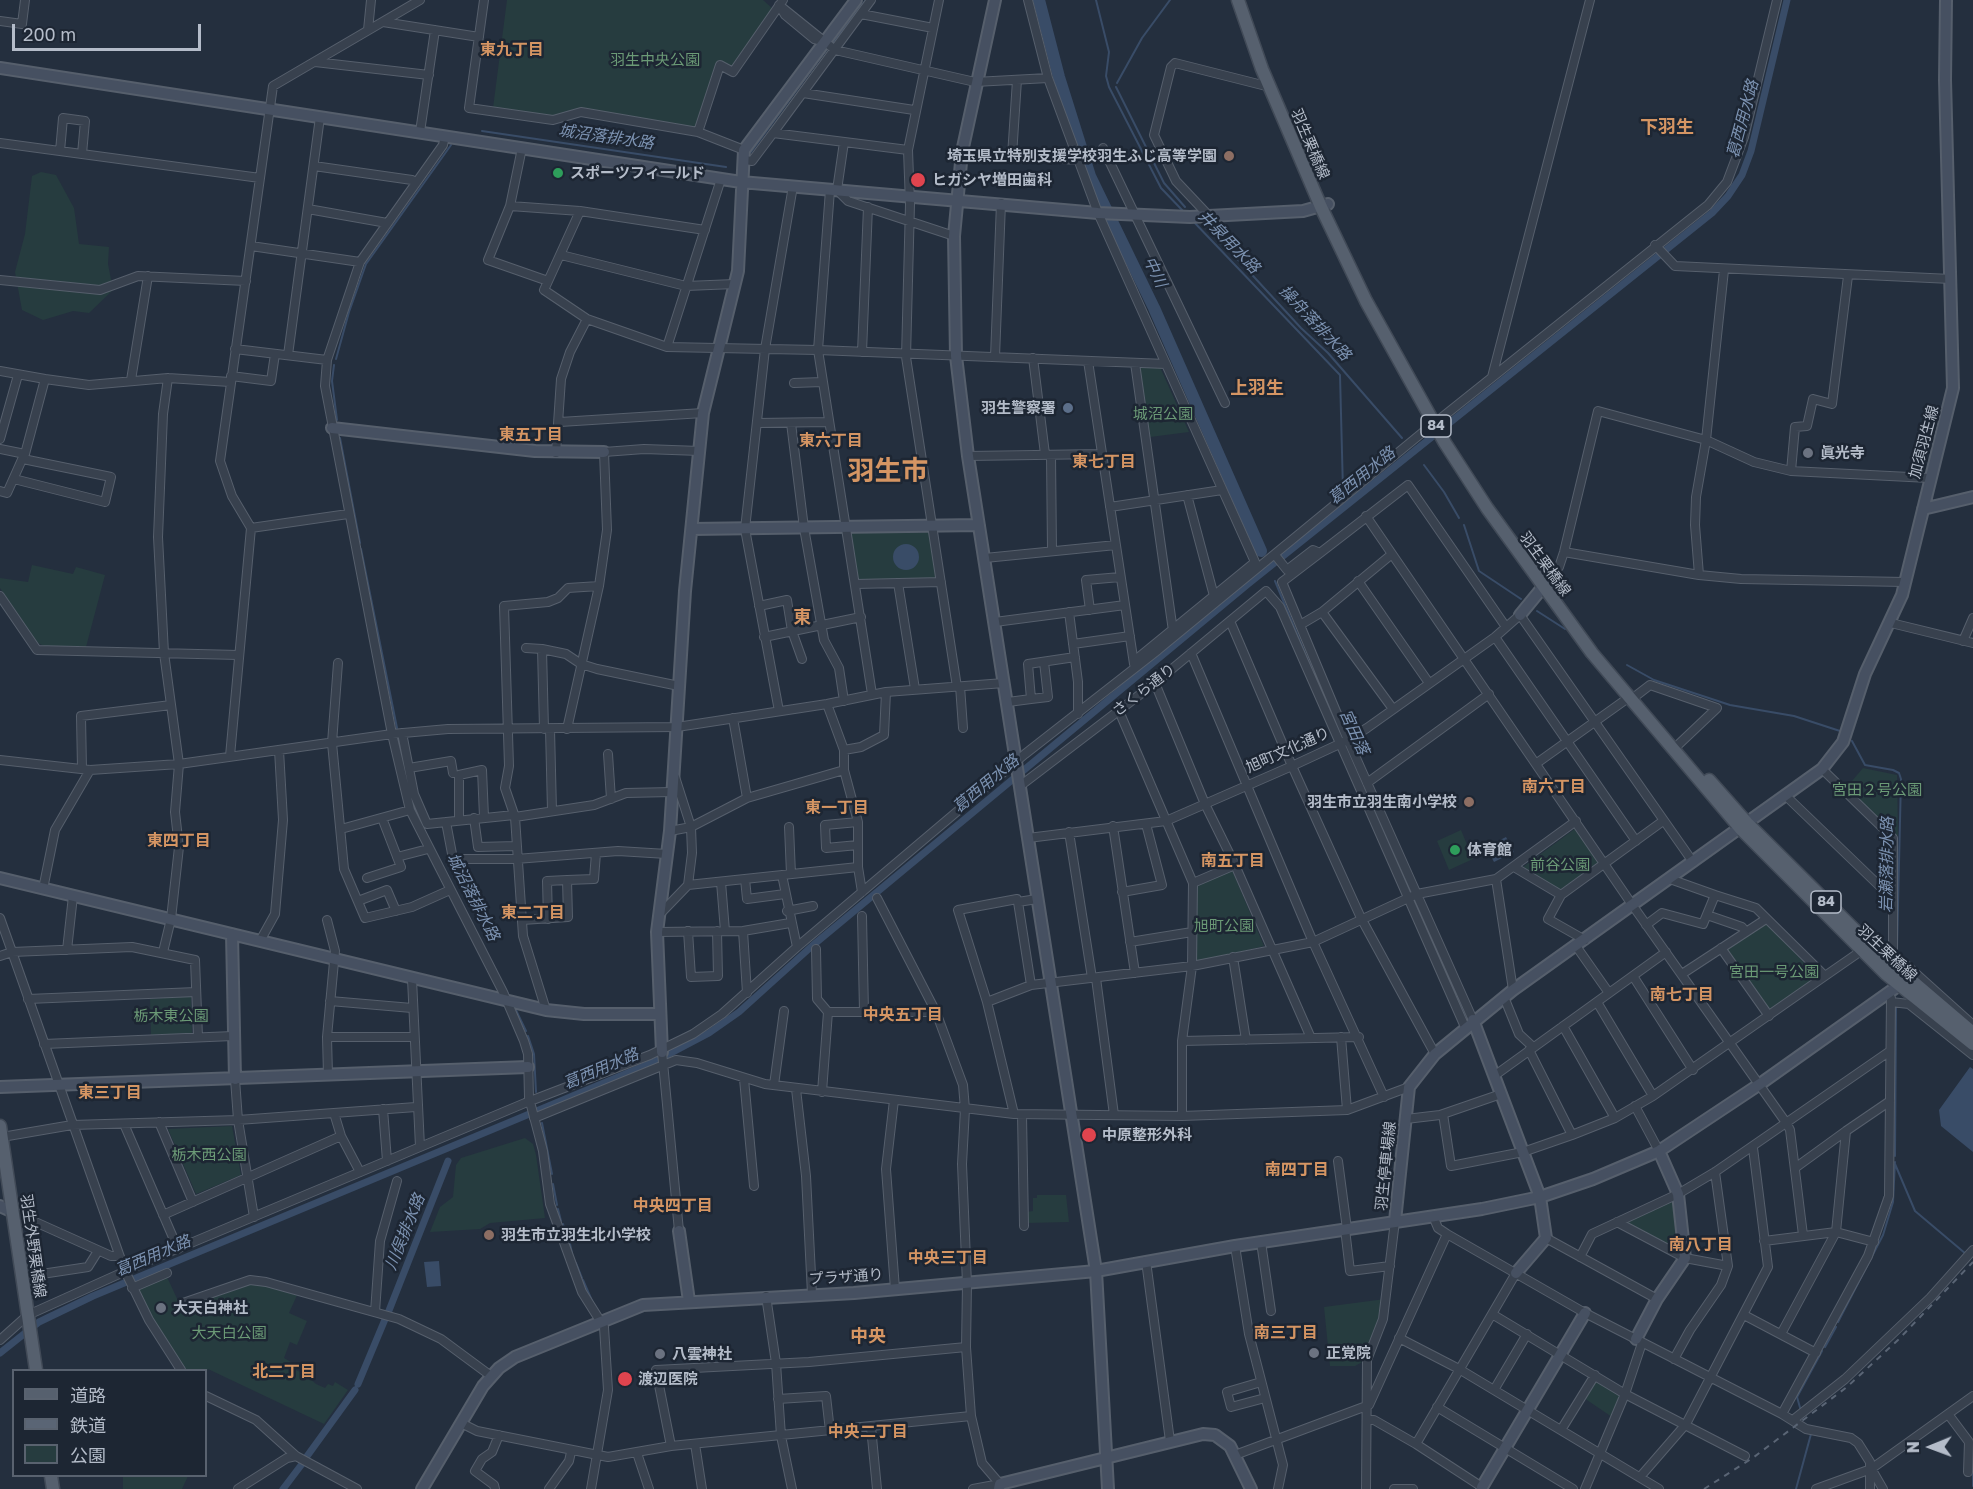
<!DOCTYPE html>
<html>
<head>
<meta charset="utf-8">
<style>
  body { margin:0 }
  #map { position:relative; width:1973px; height:1489px; overflow:hidden; background:#242f3e; font-family:"Golos Text","Noto Sans JP",sans-serif }
  canvas { display:block }
  .legend { position:absolute; left:12px; top:1369px; width:195px; height:108px; box-sizing:border-box; background:#1d2633; border:2px solid #59626f; margin:0; padding:8px 10px; list-style:none; font-size:18px; color:#b4bcc9 }
  .legend li { display:flex; align-items:center; gap:12px; height:30px }
  .legend b { width:30px; border:2px solid #59626f }
  .north { position:absolute; left:1901px; top:1417px; width:60px; height:60px; -webkit-text-stroke:4px #1d2633; paint-order:stroke; rotate:269deg; font-size:16px; font-weight:700; line-height:24px; text-align:center; color:#b4bcc9 }
  .north::after { content:''; display:block; margin:auto; width:21px; height:27px; background:#b4bcc9; clip-path:polygon(50% 0,100% 100%,50% 72%,0 100%) }
  .scale { position:absolute; left:12px; top:24px; width:189px; height:27px; box-sizing:border-box; border:3px solid #b4bcc9; border-top:0; padding-left:8px; font-size:18px; line-height:21px; white-space:nowrap; color:#b4bcc9; -webkit-text-stroke:4px #1d2633; paint-order:stroke }
</style>
</head>
<body>
<div id="map">
<canvas width="1973" height="1489"></canvas>
<ul class="legend">
<li><b style="height:8px;background:#56606e"></b>道路</li>
<li><b style="height:8px;background:#5a6575"></b>鉄道</li>
<li><b style="height:16px;background:#263c3f"></b>公園</li>
</ul>
<div class="north">N</div>
<div class="scale">200 m</div>
</div>
<script>
const g = document.querySelector('canvas').getContext('2d');
g.lineJoin = 'round';
function paint(path, color) {
  g.fillStyle = color;
  g.fill(path, 'evenodd');
}
function toPath(rows) {
  const path = new Path2D();
  for (const r of rows) {
    if (r.length === 3) {
      path.moveTo(r[0] + r[2], r[1]);
      path.arc(r[0], r[1], r[2], 0, 2 * Math.PI);
      continue;
    }
    path.moveTo(r[0], r[1]);
    for (let i = 2; i < r.length; i += 2) path.lineTo(r[i], r[i + 1]);
  }
  return path;
}
function trace(path, color, width, dash) {
  g.strokeStyle = color;
  g.lineWidth = width;
  g.lineCap = dash ? 'butt' : 'round';
  g.setLineDash(dash || []);
  g.stroke(path);
}
function label(font, color, halo, rows, align = 'center') {
  g.font = font + ' "Golos Text","Noto Sans JP",sans-serif';
  g.lineWidth = 5;
  g.setLineDash([]);
  g.textBaseline = 'middle';
  g.strokeStyle = halo;
  g.fillStyle = color;
  for (const [text, x, y, turn = 0] of rows) {
    g.save();
    g.translate(x, y);
    g.rotate((+turn || 0) * Math.PI / 180);
    g.textAlign = isNaN(turn) ? turn : align;
    if (halo) g.strokeText(text, 0, 0);
    g.fillText(text, 0, 0);
    g.restore();
  }
}
paint(toPath([
  [507,0,763,0,773,9,732,68,719,60,695,129,581,110,553,116,493,108],
  [41,172,56,175,74,208,79,244,109,247,108,264,113,290,89,313,73,311,43,320,22,310,15,272,25,234,32,176],
  [1139,367,1160,367,1189,432,1150,437],
  [915,531,921,533,926,531,930,533,936,578,858,582,849,533,910,533],
  [32,565,73,574,76,567,105,575,86,647,44,646,38,643,0,588,0,578,28,582],
  [1863,768,1897,775,1898,836,1846,788],
  [1576,828,1600,861,1560,890,1523,867],
  [1461,830,1473,859,1449,870,1437,841],
  [1232,870,1264,946,1195,963,1196,887],
  [1765,922,1819,978,1770,1013,1725,950],
  [191,996,192,1033,151,1035,150,999],
  [232,1126,241,1175,196,1194,168,1129],
  [525,1138,533,1144,536,1155,545,1218,490,1223,480,1229,430,1232,440,1207,453,1197,456,1165,461,1158],
  [1037,1195,1066,1195,1069,1222,1026,1223,1026,1212,1033,1211,1033,1198,1037,1198],
  [1677,1197,1681,1251,1679,1253,1622,1222],
  [167,1277,180,1305,255,1281,298,1293,289,1313,307,1321,297,1345,290,1342,284,1358,291,1362,289,1367,305,1374,316,1384,325,1388,328,1384,333,1386,335,1382,348,1390,324,1424,208,1369,206,1373,206,1370,183,1370,152,1319,137,1288],
  [1385,1299,1381,1319,1364,1361,1355,1366,1330,1366,1324,1307],
  [1596,1380,1621,1396,1612,1417,1584,1398],
  [123,1476,188,1476,182,1489,123,1489]
]), '#263c3f');
paint(toPath([
  [906,557,13],
  [1506,837,1514,852,1494,862,1486,847],
  [1970,1067,1973,1069,1973,1152,1941,1126,1939,1110],
  [439,1261,441,1286,427,1287,424,1262]
]), '#394c67');
trace(toPath([
  [1096,0,1109,52,1106,76,1109,87,1161,188,1184,212],
  [832,44,866,0],
  [1117,83,1142,38,1170,0],
  [1116,87,1164,183,1185,207],
  [482,131,726,167],
  [751,152,827,49],
  [1192,220,1340,375,1343,491],
  [1208,227,1301,328,1328,353,1402,438],
  [336,359,349,312,366,264,451,145],
  [334,365,332,381,337,420],
  [340,438,360,543],
  [1424,465,1444,492,1459,518],
  [1464,525,1479,571,1521,599],
  [361,549,397,728],
  [1275,581,1311,668],
  [1537,611,1565,629],
  [1627,665,1654,680,1730,705,1794,716,1840,731],
  [398,737,407,778],
  [1852,741,1865,765,1893,770,1899,773,1901,779,1897,948],
  [1366,794,1410,893],
  [412,798,415,807],
  [415,809,420,822],
  [491,961,509,996],
  [514,1006,526,1031],
  [528,1036,534,1054,536,1092],
  [542,1123,552,1174],
  [1895,1156,1896,1008],
  [1895,1164,1915,1211,1966,1254],
  [553,1184,557,1205],
  [558,1209,561,1221],
  [563,1224,569,1241],
  [570,1244,572,1253],
  [576,1263,582,1278],
  [583,1280,593,1303],
  [1838,1322,1883,1235,1893,1202,1895,1162],
  [1825,1347,1836,1327],
  [1801,1411,1797,1397,1822,1351],
  [1973,1454,1973,1486],
  [1796,1489,1811,1434]
]), '#394c67', 2);
trace(toPath([
  [388,1313,448,1161],
  [0,1353,39,1322,93,1296,654,1062,709,1033,739,1012,812,946,1248,584,1712,213,1728,196,1742,175,1751,151,1787,0],
  [358,1384,386,1317],
  [305,1459,355,1390],
  [283,1489,302,1464]
]), '#394c67', 7);
trace(toPath([
  [1039,0,1059,77,1090,176,1154,308,1261,551]
]), '#394c67', 12);
const street = toPath([
  [484,0,469,108,553,120,581,112,698,132,744,150],
  [939,0,908,150,910,204,906,357,957,687],
  [1028,0,1048,78],
  [861,14,933,28],
  [0,21,22,24,25,0],
  [383,22,479,37],
  [368,30,371,0],
  [823,41,814,39,785,15,779,5,835,50,975,82,1048,78,1098,213,1255,562,1134,661],
  [315,62,429,75],
  [803,93,914,110],
  [420,132,435,30],
  [698,132,720,65,733,72,783,0],
  [773,133,871,0],
  [445,136,443,145,360,262,327,360,325,386,392,734,410,810,503,992,524,1041,528,1054,529,1098,543,1151,550,1204,582,1292,604,1327,608,1390,591,1489],
  [844,142,837,190,848,201,954,236],
  [0,143,260,178],
  [522,148,510,206,488,260,548,281],
  [1103,148,1225,403],
  [60,151,63,118,85,121,82,154],
  [962,152,1077,160],
  [1012,156,1017,80],
  [744,160,752,161,773,133,908,150],
  [314,166,412,180,416,183],
  [830,190,818,350,872,694],
  [510,206,580,211,705,230],
  [308,209,387,223],
  [580,211,544,290,587,319,667,347,818,350,1166,364],
  [1210,217,1176,181,1154,135,1171,67,1175,63,1270,87],
  [1655,245,1675,266,1951,279],
  [251,246,360,262],
  [561,255,686,286,735,284],
  [0,280,100,290,138,276,246,281],
  [667,347,721,179],
  [235,349,327,360],
  [862,352,868,207],
  [288,355,320,117],
  [995,357,1001,203],
  [1033,358,1045,454],
  [1088,361,1134,664],
  [1135,363,1173,631],
  [0,371,45,379],
  [231,376,271,381,275,354],
  [1492,377,1590,0],
  [131,380,148,276],
  [794,383,822,382],
  [1440,419,1708,205,1727,182,1744,137,1777,0],
  [560,422,703,413],
  [757,423,829,422],
  [791,423,804,528,824,640,839,668,844,701],
  [0,439,18,375],
  [0,449,25,454,45,379,89,385,168,378,230,382],
  [556,453,561,379,570,352,587,319],
  [1051,455,1052,551],
  [968,456,1102,454],
  [1791,471,1795,427,1807,426,1813,399,1832,404,1848,276],
  [14,479,105,502,111,477,23,459],
  [0,491,7,493,24,455],
  [1187,495,1214,596],
  [1110,507,1222,490],
  [1366,516,1633,906,1787,1124,1790,1130,1803,1235],
  [251,528,348,514],
  [1564,552,1699,575,1741,579,1905,582],
  [1320,553,1282,582,1348,740,1473,1020],
  [1275,555,1287,570,1313,550,1320,553,1408,485,1506,627],
  [985,558,1116,545],
  [1699,575,1695,525,1696,497,1706,440,1724,270],
  [1358,581,1429,683],
  [1547,582,1559,567,1564,552,1598,411,1706,440,1754,462,1791,471,1929,478],
  [898,583,915,689],
  [856,584,941,582],
  [0,596,37,650,238,655],
  [759,606,787,600,792,631,802,659],
  [1090,610,1086,580,1120,577],
  [1069,612,1078,682,1078,714],
  [1322,612,1393,709],
  [1230,621,1292,766,1361,918,1435,1054],
  [995,622,1125,605],
  [1891,623,1973,643],
  [1300,625,1322,612,1392,554],
  [764,637,861,617],
  [1495,637,1636,841],
  [1963,641,1973,618],
  [1073,644,1130,636],
  [526,648,542,649,544,729],
  [542,649,566,654,581,664,597,669,679,686],
  [1191,653,1313,942,1384,1097],
  [338,663,332,743,344,869,365,918,412,907,450,890],
  [1155,683,1205,804,1235,865,1311,1038],
  [960,686,963,728],
  [1637,695,1650,685,1717,708,1679,744],
  [1031,699,1048,697,1044,662],
  [1008,702,1031,699,1028,664,1075,657],
  [827,704,844,750,844,770,858,822,858,867,862,892],
  [779,711,745,529,765,349,793,186],
  [1119,711,1193,883,1192,966,1182,1041,1182,1116],
  [733,718,747,798],
  [550,729,552,811],
  [567,729,599,586,607,530,604,452,644,449,700,451],
  [402,733,414,794,427,824,514,815],
  [844,750,861,747,884,735,886,692],
  [608,754,611,799],
  [230,756,251,528,232,496,220,461,273,86,420,0],
  [0,760,90,770,179,764,392,734,448,729,677,727,827,704,886,692,1004,683],
  [1537,763,1628,698],
  [409,768,451,761,453,773],
  [82,769,81,716,171,705],
  [1822,769,1893,838,1893,953,1973,1025],
  [1367,783,1489,694],
  [1020,786,1155,683,1266,591,1280,607,1465,1027],
  [1786,796,1892,898],
  [515,817,594,805,626,793,672,792],
  [474,818,478,847,516,846],
  [459,820,459,775,482,770,484,817],
  [446,822,453,859,516,859,618,851,667,854],
  [1113,826,1135,973],
  [789,827,791,874],
  [341,829,410,810],
  [670,831,691,827,747,798,844,770],
  [1069,832,1092,978],
  [1028,838,1166,821,1292,766,1348,740,1367,728,1495,637,1520,615,1693,862],
  [858,845,826,848,825,825,858,822],
  [397,857,428,849],
  [1514,867,1561,895,1663,821],
  [782,875,797,947],
  [367,878,401,867,382,818],
  [745,879,747,899,785,894],
  [1496,879,1513,990],
  [1670,879,1715,895],
  [721,882,725,931],
  [1193,883,1235,865],
  [688,885,858,867],
  [43,889,55,830,90,770],
  [1122,892,1162,885,1146,824],
  [1561,895,1548,919,1585,940],
  [877,898,936,1012,963,1085,965,1109,962,1164,967,1284,966,1347,971,1416,982,1463,1000,1484,973,1489],
  [358,901,387,890,396,911],
  [787,911,813,906],
  [659,915,688,885,692,853,691,827,675,777],
  [1707,915,1742,927,1746,932],
  [862,916,864,1012],
  [0,918,125,1271,149,1320,181,1370],
  [548,919,547,881,567,880],
  [327,920,335,951,327,1037,328,1075],
  [522,920,568,917,567,880,594,879,596,853],
  [688,931,691,977,718,976,717,931],
  [743,931,747,993],
  [657,932,743,931,790,923],
  [260,941,275,914,283,820,279,750],
  [1130,942,1192,932],
  [1576,946,1609,993],
  [1721,948,1769,1016],
  [816,949,817,999,828,1012,822,1092],
  [67,950,73,896],
  [163,952,171,919,179,847,175,812,179,764,164,653,158,537,163,414,168,378],
  [0,956,12,952,132,947,195,960,198,1037],
  [1233,957,1246,1040],
  [1682,974,1766,919],
  [1633,976,1693,1070],
  [1825,976,1861,951],
  [1096,978,1114,1115],
  [412,979,420,1147],
  [1031,985,1018,902,1037,899],
  [1504,997,1519,1034,1533,1047],
  [28,999,196,992],
  [330,1001,412,1008],
  [987,1002,1031,985,1192,966,1313,942,1417,894,1496,879,1576,821],
  [1597,1002,1653,1096],
  [1891,1002,1909,1004,1973,1055],
  [546,1010,523,936,515,817,505,788,509,766,504,606,548,602,558,598,568,588,599,586],
  [828,1012,936,1012],
  [1563,1026,1615,1118],
  [327,1037,413,1037],
  [1341,1037,1347,1110],
  [1182,1041,1359,1037],
  [44,1044,233,1036],
  [1529,1050,1572,1135],
  [662,1052,679,1231],
  [1494,1076,1666,952],
  [235,1079,238,1120,254,1217],
  [744,1079,754,1186],
  [774,1085,784,1011],
  [796,1089,806,1176,812,1294],
  [894,1100,886,1169,895,1289],
  [1635,1106,1659,1151],
  [383,1109,387,1161],
  [334,1113,341,1136,360,1172],
  [1014,1114,987,1002,958,910,1017,899,1018,902],
  [1443,1114,1451,1166,1523,1152,1572,1135,1615,1118,1653,1096,1825,976,1756,908,1715,895,1703,924,1662,913,1646,925],
  [1022,1115,1024,1226],
  [534,1118,676,1060,697,1063,765,1084,1014,1114,1182,1116,1347,1110,1409,1087],
  [1406,1119,1440,1115,1501,1094],
  [159,1122,193,1202],
  [124,1124,178,1249],
  [2,1137,72,1125,238,1120,416,1107],
  [1338,1161,1347,1229],
  [1795,1168,1846,1131],
  [13,1212,111,1256,119,1256],
  [163,1215,341,1136],
  [1433,1216,1438,1228,1447,1234,1585,1313,1782,1414,1806,1429,1851,1438,1858,1443,1870,1462,1870,1489],
  [1617,1222,1685,1258,1728,1266],
  [1345,1229,1350,1271,1390,1266],
  [1546,1238,1657,1299],
  [1764,1241,1836,1232,1874,1242],
  [1261,1242,1271,1311],
  [1235,1246,1249,1334,1283,1465,1278,1489],
  [1580,1257,1592,1234,1678,1194,1715,1172,1890,1051],
  [1146,1261,1170,1441],
  [22,1277,88,1267,98,1251],
  [132,1288,167,1273],
  [766,1296,776,1363,781,1436,792,1489],
  [183,1303,250,1280,266,1282,399,1319,441,1339,491,1376],
  [375,1312,380,1241,397,1181],
  [1492,1314,1625,1394,1745,1456],
  [1744,1315,1816,1353],
  [1781,1334,1836,1232,1846,1131,1890,1101],
  [1399,1338,1459,1369,1659,1489],
  [0,1340,28,1315,148,1261,525,1103,650,1055,693,1034,722,1014,797,947,1025,754,1158,650,1434,423],
  [1674,1359,1690,1330,1721,1285,1728,1266,1715,1172],
  [1261,1382,1227,1392,1231,1407,1265,1398],
  [1494,1390,1527,1334],
  [206,1396,256,1420,296,1456,357,1489],
  [778,1399,826,1396,830,1431],
  [1437,1407,1573,1489],
  [1782,1414,1868,1256,1889,1196,1891,998,1887,993],
  [1948,1414,1969,1442,1968,1472],
  [1368,1420,1374,1420,1416,1444,1482,1487],
  [1793,1420,1845,1379,1930,1298,1973,1250],
  [461,1423,477,1431,608,1457,671,1446,971,1416],
  [871,1427,877,1489],
  [1561,1430,1595,1375],
  [695,1444,702,1489],
  [1416,1444,1516,1273],
  [671,1446,656,1370,809,1362,966,1347],
  [637,1453,649,1489],
  [1235,1455,1369,1405,1447,1234],
  [1872,1470,1883,1489],
  [1640,1477,1686,1424,1768,1267,1753,1148],
  [238,1489,287,1458,296,1456],
  [495,1489,494,1485,475,1471,482,1459,492,1452,499,1435],
  [549,1489,569,1461,571,1452],
  [1366,1489,1367,1360,1383,1319,1395,1221],
  [1394,1489,1413,1489],
  [1585,1489,1625,1394,1642,1343],
  [1816,1489,1871,1469,1973,1396]
]);
const secondary = toPath([
  [995,0,962,152,954,236,956,356,968,456,1096,1271,1108,1489],
  [0,68,741,182,1098,213,1190,217,1303,211,1328,204],
  [332,428,535,451,604,452],
  [1923,509,1973,497],
  [692,529,979,525],
  [1520,615,1547,582],
  [0,878,546,1010,584,1014,660,1014],
  [232,934,235,1079],
  [1473,1020,1540,1197,1546,1238,1516,1273],
  [662,1052,657,932,670,831,685,591,703,413,738,271,744,150,856,0],
  [0,1087,528,1067],
  [0,1206,13,1212],
  [1395,1221,1409,1087,1435,1054,1513,990,1822,769,1843,742,1865,674,1902,595,1953,388,1945,80,1946,0],
  [679,1231,689,1301],
  [1636,1339,1657,1299,1685,1258,1678,1194,1659,1151],
  [1482,1487,1585,1313],
  [422,1489,483,1386,499,1368,515,1357,643,1305,854,1293,1096,1271,1235,1246,1482,1209,1540,1197,1593,1179,1659,1151,1760,1084,1905,981],
  [999,1489,1000,1484,1203,1434,1215,1435,1230,1446,1251,1489]
]);
const primary = toPath([
  [1238,0,1262,69,1321,207,1366,301,1445,443,1487,508,1592,653,1740,828,1886,974,1973,1044],
  [1709,780,1747,823,1870,945,1973,1033],
  [0,1126,36,1370],
  [51,1476,53,1489]
]);
trace(street, '#565f6c', 10);
trace(secondary, '#565f6c', 14);
trace(primary, '#414a57', 15);
trace(street, '#38414e', 8);
trace(secondary, '#465061', 10);
trace(primary, '#56606e', 12);
trace(toPath([
  [1704,1489,1754,1457,1847,1387,1898,1340,1973,1262]
]), '#5a6575', 2, [6, 6]);
for (const [x, y, r, color] of [
  [1229,156,6,"#8d6e63"],
  [558,173,6,"#2e9e5b"],
  [918,180,8,"#e0444e"],
  [1068,408,6,"#5c6f8a"],
  [1808,453,6,"#6b7280"],
  [1469,802,6,"#8d6e63"],
  [1455,850,6,"#2e9e5b"],
  [1089,1135,8,"#e0444e"],
  [489,1235,6,"#8d6e63"],
  [161,1308,6,"#6b7280"],
  [1314,1353,6,"#6b7280"],
  [660,1354,6,"#6b7280"],
  [625,1379,8,"#e0444e"]
]) {
  const dot = new Path2D();
  dot.arc(x, y, r, 0, 2 * Math.PI);
  g.fillStyle = color;
  g.fill(dot);
  trace(dot, '#1d2633', 2);
}
for (const [x, y, w] of [
  [1436,426,30],
  [1826,902,30]
]) {
  const box = new Path2D();
  box.roundRect(x - w / 2, y - 11, w, 22, 4.5);
  g.fillStyle = '#1d2633';
  g.fill(box);
  trace(box, '#b4bcc9', 1.5);
}
label('bold 14px', '#b4bcc9', null, [
  ["84",1436,426],
  ["84",1826,902]
]);
label('15px', '#6b9a76', '#1d2633', [
  ["羽生中央公園",655,60],
  ["城沼公園",1163,414],
  ["宮田２号公園",1877,790],
  ["前谷公園",1560,865],
  ["旭町公園",1224,926],
  ["宮田一号公園",1774,972],
  ["栃木東公園",171,1016],
  ["栃木西公園",209,1155],
  ["大天白公園",229,1333]
]);
label('15px', '#b4bcc9', '#1d2633', [
  ["羽生栗橋線",1310,144,67],
  ["加須羽生線",1924,442,-75],
  ["羽生栗橋線",1545,564,54],
  ["さくら通り",1144,690,-38],
  ["旭町文化通り",1288,750,-24],
  ["羽生栗橋線",1887,953,43],
  ["羽生停車場線",1386,1166,-84],
  ["羽生外野栗橋線",33,1246,82],
  ["プラザ通り",846,1277,-4]
]);
label('bold 15px', '#b4bcc9', '#1d2633', [
  ["埼玉県立特別支援学校羽生ふじ高等学園",1217,156,"right"],
  ["スポーツフィ一ルド",570,173],
  ["ヒガシヤ増田歯科",932,180],
  ["羽生警察署",1056,408,"right"],
  ["眞光寺",1820,453],
  ["羽生市立羽生南小学校",1457,802,"right"],
  ["体育館",1467,850],
  ["中原整形外科",1102,1135],
  ["羽生市立羽生北小学校",501,1235],
  ["大天白神社",173,1308],
  ["正覚院",1326,1353],
  ["八雲神社",672,1354],
  ["渡辺医院",638,1379]
], 'left');
label('bold 16px', '#d59563', '#1d2633', [
  ["東九丁目",512,50],
  ["東五丁目",531,435],
  ["東六丁目",831,441],
  ["東七丁目",1104,462],
  ["南六丁目",1554,787],
  ["東一丁目",837,808],
  ["東四丁目",179,841],
  ["南五丁目",1233,861],
  ["東二丁目",533,913],
  ["南七丁目",1682,995],
  ["中央五丁目",903,1015],
  ["東三丁目",110,1093],
  ["南四丁目",1297,1170],
  ["中央四丁目",673,1206],
  ["南八丁目",1701,1245],
  ["中央三丁目",948,1258],
  ["南三丁目",1286,1333],
  ["北二丁目",284,1372],
  ["中央二丁目",868,1432]
]);
label('italic 16px', '#7c92b1', '#1d2633', [
  ["葛西用水路",1743,119,-75],
  ["城沼落排水路",606,137,8],
  ["井泉用水路",1229,242,46],
  ["中川",1155,272,64],
  ["操舟落排水路",1315,323,47],
  ["葛西用水路",1362,476,-39],
  ["宮田落",1354,732,66],
  ["葛西用水路",986,784,-40],
  ["岩瀬落排水路",1887,865,-89],
  ["城沼落排水路",473,897,63],
  ["葛西用水路",601,1069,-23],
  ["川俣排水路",405,1232,-68],
  ["葛西用水路",153,1256,-23]
]);
label('bold 18px', '#d59563', '#1d2633', [
  ["下羽生",1667,127],
  ["上羽生",1257,388],
  ["東",802,617],
  ["中央",868,1336]
]);
label('bold 27px', '#d59563', '#1d2633', [
  ["羽生市",888,471]
]);
</script>
</body>
</html>
